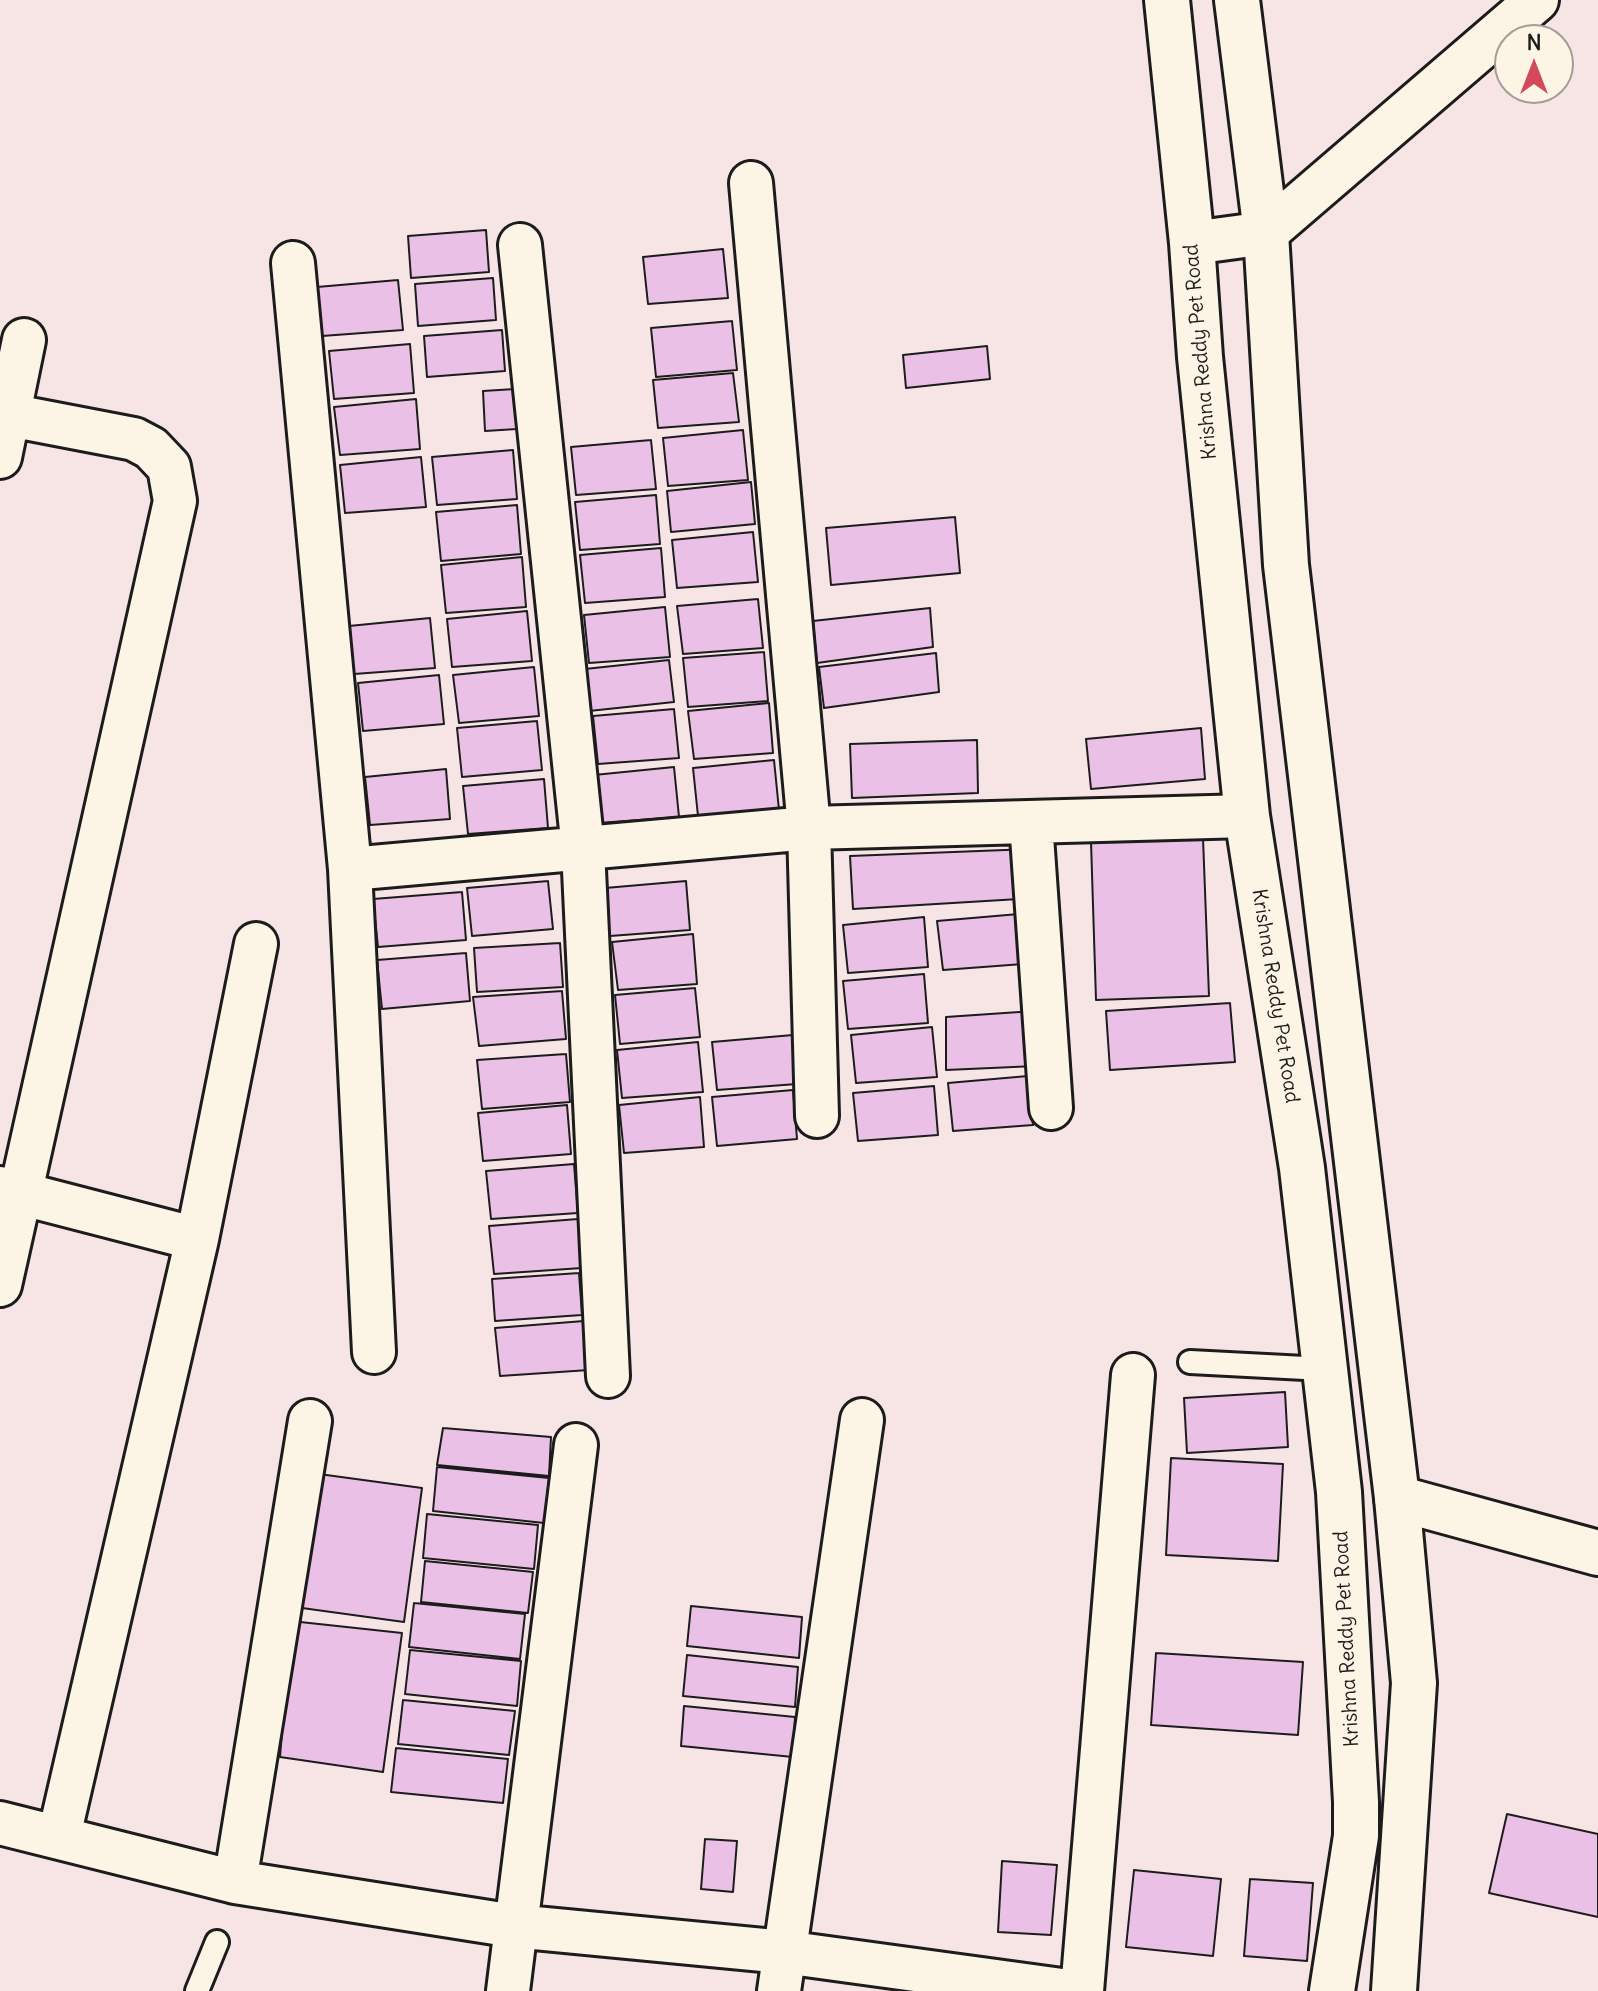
<!DOCTYPE html>
<html>
<head>
<meta charset="utf-8">
<style>
  body { margin:0 }
  #map { position:relative; width:1598px; height:1991px; overflow:hidden; background:#f7e5e6; font-family:Delius,sans-serif }
  canvas { display:block }
  .north { position:absolute; left:1494px; top:24px; width:80px; height:80px; box-sizing:border-box; background:#fcf5e5; border:2px solid #a29e95; border-radius:50%; rotate:0deg; font-size:22px; font-weight:700; line-height:32px; text-align:center; color:#1c1c1c }
  .north::after { content:''; display:block; margin:auto; width:28px; height:36px; background:#d1495b; clip-path:polygon(50% 0,100% 100%,50% 72%,0 100%) }
</style>
</head>
<body>
<div id="map">
<canvas width="1598" height="1991"></canvas>
<div class="north">N</div>
</div>
<script>
const g = document.querySelector('canvas').getContext('2d');
g.lineJoin = 'round';
function paint(path, color) {
  g.fillStyle = color;
  g.fill(path, 'evenodd');
}
function toPath(rows) {
  const path = new Path2D();
  for (const r of rows) {
    path.moveTo(r[0], r[1]);
    for (let i = 2; i < r.length; i += 2) path.lineTo(r[i], r[i + 1]);
  }
  return path;
}
function trace(path, color, width, dash) {
  g.strokeStyle = color;
  g.lineWidth = width;
  g.lineCap = dash ? 'butt' : 'round';
  g.setLineDash(dash || []);
  g.stroke(path);
}
function label(font, color, halo, rows, align = 'center') {
  g.font = font + ' Delius,sans-serif';
  g.lineWidth = 8;
  g.setLineDash([]);
  g.textBaseline = 'middle';
  g.strokeStyle = halo;
  g.fillStyle = color;
  for (const [text, x, y, turn = 0] of rows) {
    g.save();
    g.translate(x, y);
    g.rotate((+turn || 0) * Math.PI / 180);
    g.textAlign = isNaN(turn) ? turn : align;
    if (halo) g.strokeText(text, 0, 0);
    g.fillText(text, 0, 0);
    g.restore();
  }
}
const building = toPath([
  [486,230,489,272,411,278,408,236,486,230],
  [723,249,728,298,648,304,643,257,723,249],
  [493,278,496,320,418,326,415,284,493,278],
  [398,280,403,330,322,336,317,287,398,280],
  [732,321,737,370,656,377,651,328,732,321],
  [502,330,505,371,427,377,424,336,502,330],
  [410,344,414,393,334,399,329,351,410,344],
  [987,346,990,379,906,388,903,355,987,346],
  [733,373,739,422,658,428,653,380,733,373],
  [515,389,517,429,485,431,483,391,515,389],
  [416,399,420,449,340,455,334,407,416,399],
  [743,430,748,480,668,486,663,438,743,430],
  [651,440,656,489,576,495,571,447,651,440],
  [513,450,517,499,437,505,432,457,513,450],
  [421,457,426,507,345,513,340,465,421,457],
  [751,482,755,524,671,532,667,491,751,482],
  [656,495,660,544,580,550,575,502,656,495],
  [517,505,521,554,441,561,436,512,517,505],
  [955,517,960,573,831,585,826,528,955,517],
  [753,532,758,582,677,588,672,540,753,532],
  [661,548,665,597,585,603,580,555,661,548],
  [522,557,526,607,446,613,441,565,522,557],
  [758,599,763,648,683,654,677,606,758,599],
  [665,607,670,657,589,663,584,615,665,607],
  [930,608,933,647,817,663,813,621,930,608],
  [527,611,532,661,452,667,447,619,527,611],
  [430,618,435,668,354,674,349,626,430,618],
  [764,652,768,701,688,707,683,658,764,652],
  [936,653,939,692,824,708,819,667,936,653],
  [669,660,674,702,589,711,585,669,669,660],
  [534,667,539,716,459,723,453,675,534,667],
  [439,675,444,724,363,731,358,683,439,675],
  [769,703,773,753,694,759,688,711,769,703],
  [674,709,679,758,598,764,593,716,674,709],
  [537,721,542,770,462,777,457,728,537,721],
  [1201,728,1205,779,1091,789,1086,739,1201,728],
  [977,740,978,793,852,798,850,744,977,740],
  [774,760,779,810,698,816,693,768,774,760],
  [674,767,679,817,599,823,594,775,674,767],
  [446,769,450,819,370,825,365,777,446,769],
  [544,779,548,828,468,834,463,786,544,779],
  [1203,838,1209,996,1096,1000,1091,842,1203,838],
  [1031,849,1019,899,853,909,850,856,1031,849],
  [548,881,553,929,472,936,467,888,548,881],
  [686,881,690,930,610,936,605,888,686,881],
  [462,892,466,940,378,947,373,899,462,892],
  [1019,914,1023,964,943,970,937,921,1019,914],
  [924,917,928,967,848,973,843,925,924,917],
  [693,934,697,984,618,990,612,942,693,934],
  [560,943,563,987,477,992,474,948,560,943],
  [466,953,470,1001,382,1009,377,960,466,953],
  [924,974,928,1023,848,1029,843,981,924,974],
  [695,988,700,1037,620,1044,615,995,695,988],
  [562,991,566,1039,479,1046,473,997,562,991],
  [1230,1003,1235,1062,1110,1070,1106,1011,1230,1003],
  [1034,1011,1036,1066,946,1070,946,1017,1034,1011],
  [932,1027,937,1077,856,1083,851,1035,932,1027],
  [793,1035,797,1084,717,1090,712,1042,793,1035],
  [698,1042,703,1092,622,1098,617,1050,698,1042],
  [566,1054,570,1102,482,1109,477,1060,566,1054],
  [1028,1076,1033,1125,953,1131,948,1083,1028,1076],
  [934,1086,938,1135,858,1141,853,1093,934,1086],
  [793,1090,797,1139,717,1146,712,1097,793,1090],
  [700,1097,704,1147,624,1153,619,1105,700,1097],
  [567,1105,571,1154,483,1161,478,1113,567,1105],
  [574,1164,578,1213,491,1219,486,1171,574,1164],
  [578,1219,582,1268,494,1274,489,1226,578,1219],
  [579,1273,582,1315,495,1321,492,1279,579,1273],
  [584,1321,589,1370,500,1376,495,1328,584,1321],
  [1285,1392,1288,1447,1187,1453,1184,1398,1285,1392],
  [443,1428,551,1437,549,1476,437,1465,443,1428],
  [1171,1458,1283,1464,1278,1561,1166,1555,1171,1458],
  [437,1467,549,1478,544,1523,433,1511,437,1467],
  [319,1474,422,1488,404,1622,302,1608,319,1474],
  [427,1514,538,1525,534,1569,423,1558,427,1514],
  [425,1561,533,1572,528,1613,421,1602,425,1561],
  [414,1603,525,1614,520,1659,409,1647,414,1603],
  [691,1606,802,1617,799,1658,687,1646,691,1606],
  [291,1621,402,1633,383,1772,280,1757,291,1621],
  [410,1650,521,1661,517,1706,405,1694,410,1650],
  [1156,1653,1303,1662,1298,1735,1151,1725,1156,1653],
  [687,1655,798,1667,795,1707,683,1696,687,1655],
  [403,1700,515,1711,509,1755,398,1744,403,1700],
  [684,1706,795,1717,793,1757,681,1746,684,1706],
  [396,1748,508,1759,503,1803,391,1792,396,1748],
  [1507,1814,1598,1834,1598,1917,1489,1893,1507,1814],
  [705,1839,737,1841,733,1892,701,1889,705,1839],
  [1002,1861,1057,1865,1051,1935,998,1932,1002,1861],
  [1134,1870,1221,1879,1213,1956,1126,1947,1134,1870],
  [1250,1879,1313,1883,1307,1961,1244,1956,1250,1879]
]);
paint(building, '#ebc0e7');
trace(building, '#1c1c1c', 2);
const service = toPath([
  [1190,1362,1324,1369],
  [197,1991,217,1942]
]);
const minor = toPath([
  [751,183,809,828,817,1116],
  [1192,243,1266,233,1537,0],
  [520,245,583,849,608,1376],
  [293,263,350,869,374,1352],
  [0,457,24,340],
  [1031,822,1051,1108],
  [350,869,809,828,1247,816],
  [0,1188,197,1239],
  [0,1285,175,501,169,467,151,448,134,439,9,415],
  [0,1823,235,1882,514,1926,784,1952,1069,1991],
  [59,1836,197,1239,256,944],
  [235,1882,310,1421],
  [508,1991,576,1445],
  [779,1991,862,1420],
  [1082,1991,1133,1375]
]);
const tertiary = toPath([
  [1397,1498,1598,1553]
]);
const secondary = toPath([
  [1167,0,1192,243,1200,357,1247,816,1302,1168,1339,1492,1356,1802,1356,1836,1332,1991],
  [1237,0,1266,233,1286,565,1397,1498,1414,1683,1394,1991]
]);
trace(service, '#1c1c1c', 28);
trace(minor, '#1c1c1c', 48);
trace(tertiary, '#1c1c1c', 50);
trace(secondary, '#1c1c1c', 50);
trace(service, '#fcf5e5', 22);
trace(minor, '#fcf5e5', 42);
trace(tertiary, '#fcf5e5', 44);
trace(secondary, '#fcf5e5', 44);
label('20px', '#1c1c1c', '#fcf5e5', [
  ["Krishna Reddy Pet Road",1201,352,-95],
  ["Krishna Reddy Pet Road",1275,996,81],
  ["Krishna Reddy Pet Road",1347,1639,-93]
]);
</script>
</body>
</html>
